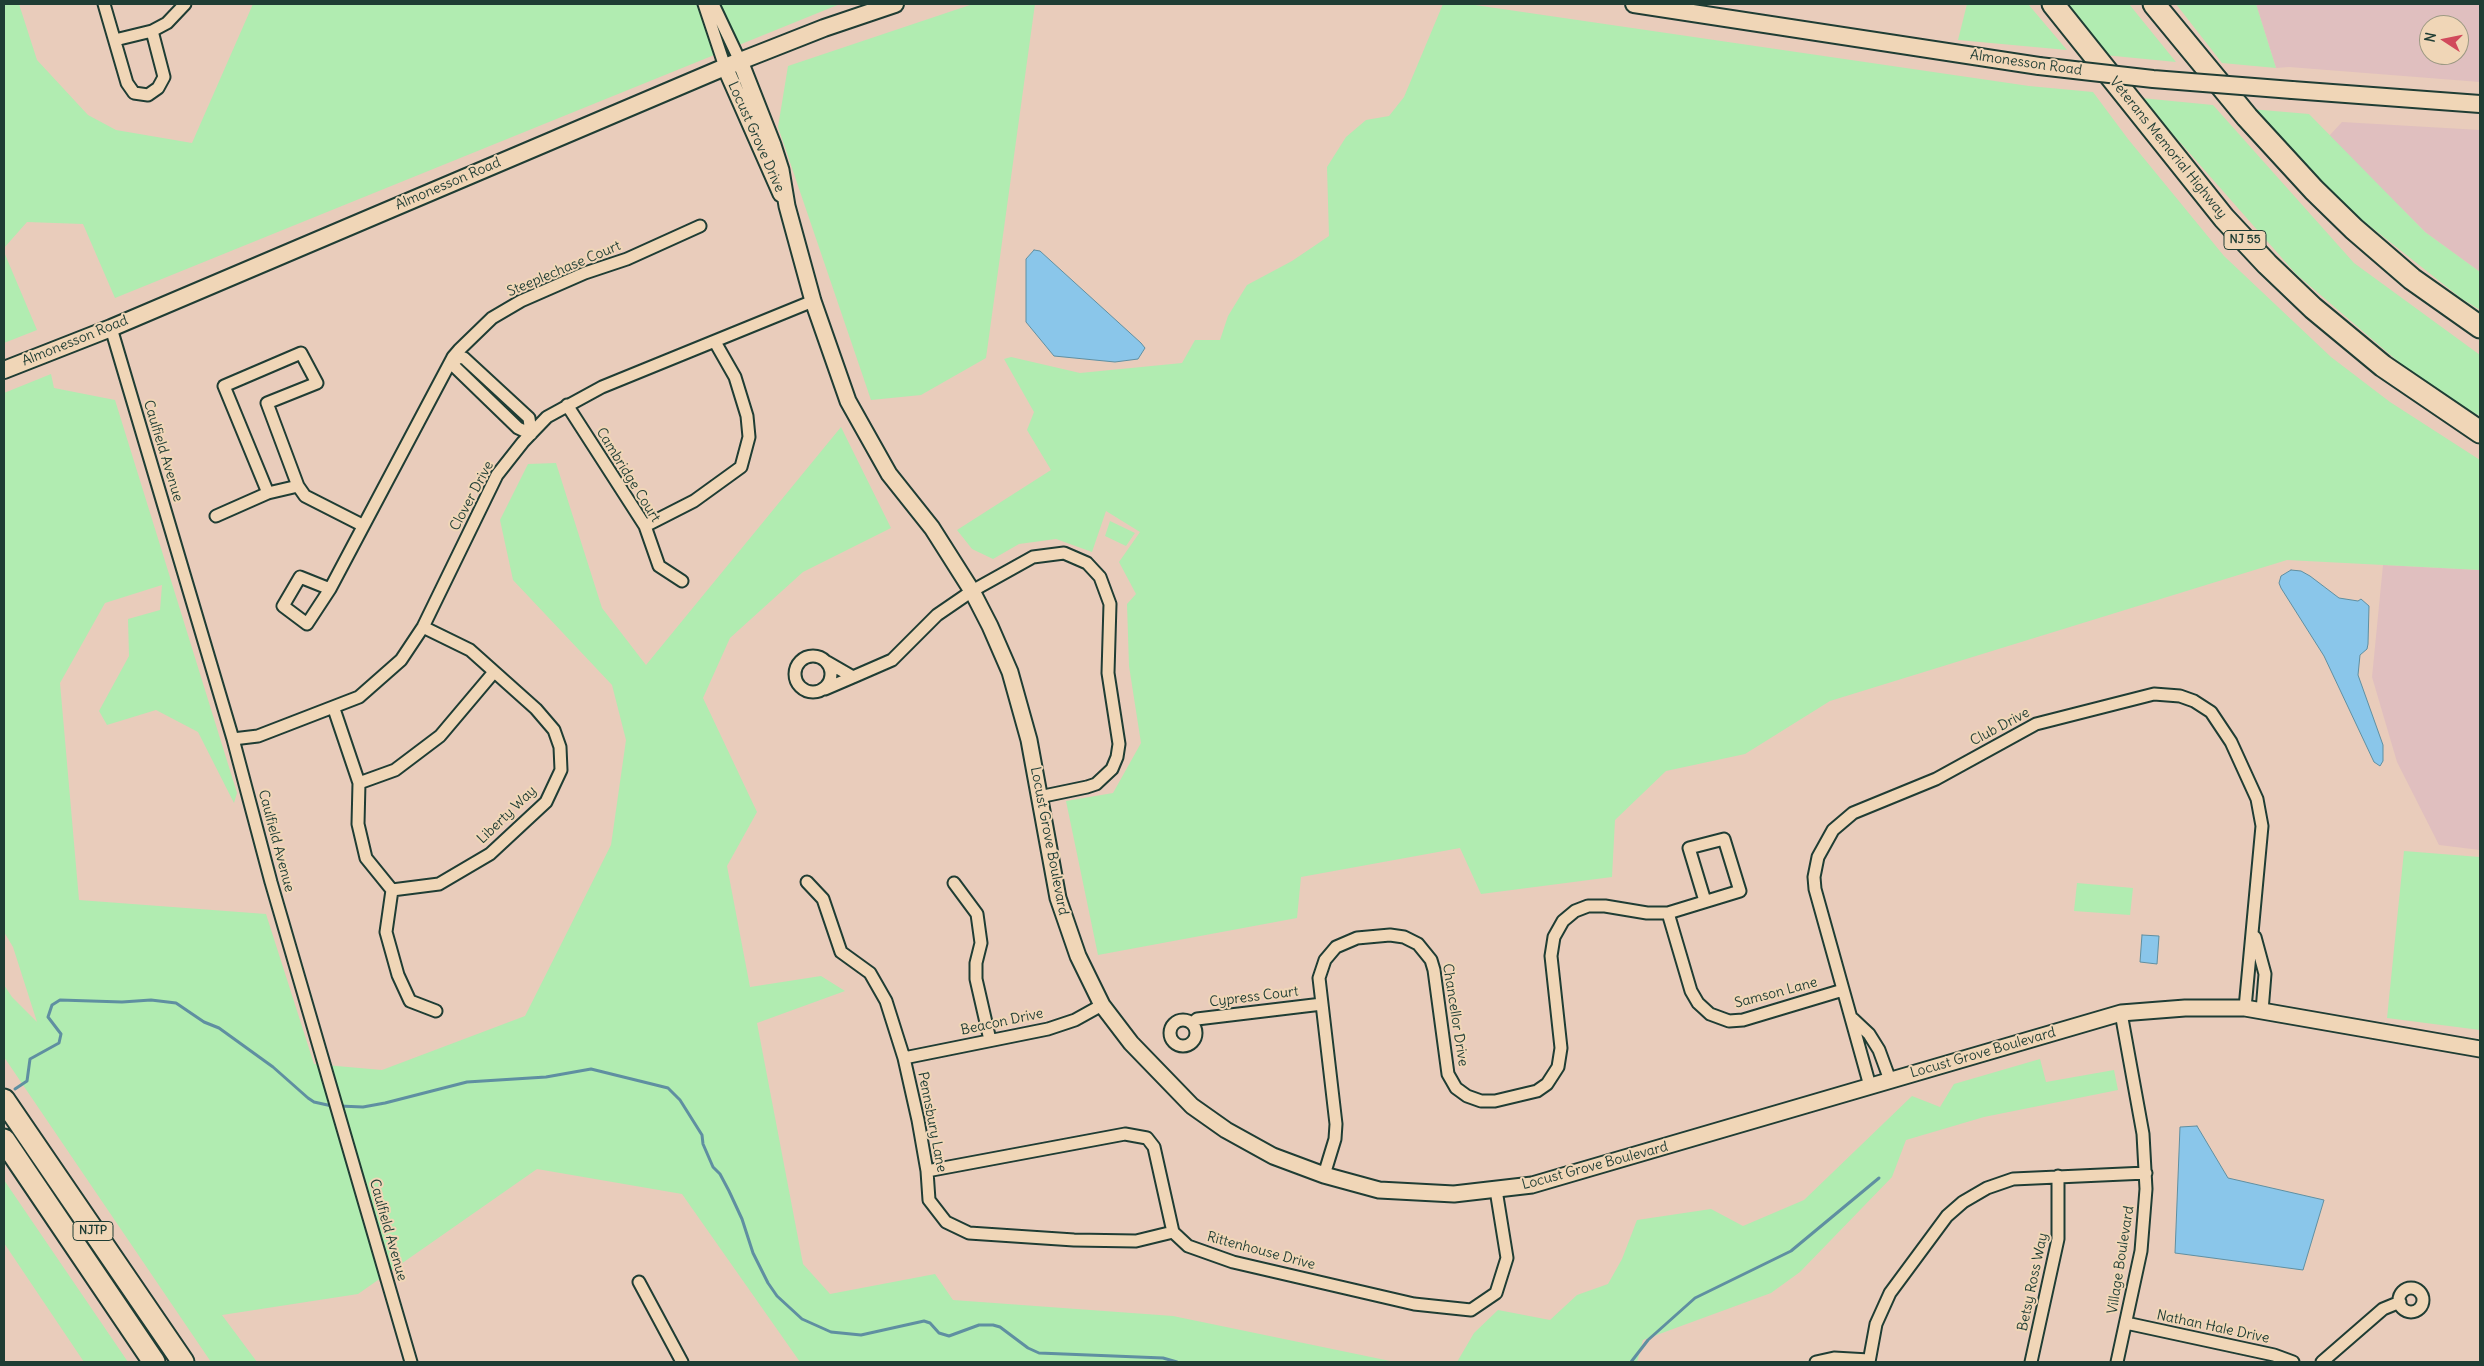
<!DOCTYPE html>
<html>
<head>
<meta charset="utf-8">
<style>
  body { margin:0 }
  #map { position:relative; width:2484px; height:1366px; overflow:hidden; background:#e9ccbb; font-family:Delius,sans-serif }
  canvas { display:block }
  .frame { position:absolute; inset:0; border:5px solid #1f3d34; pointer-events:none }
  .north { position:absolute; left:2419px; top:15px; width:50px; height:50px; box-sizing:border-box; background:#f0d6b7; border:1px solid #9c9983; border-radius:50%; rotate:281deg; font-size:14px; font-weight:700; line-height:20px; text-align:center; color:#1f3d34 }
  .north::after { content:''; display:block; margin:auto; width:18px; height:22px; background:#d1495b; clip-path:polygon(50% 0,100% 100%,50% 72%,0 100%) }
</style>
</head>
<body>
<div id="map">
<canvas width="2484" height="1366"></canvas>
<div class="frame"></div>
<div class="north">N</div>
</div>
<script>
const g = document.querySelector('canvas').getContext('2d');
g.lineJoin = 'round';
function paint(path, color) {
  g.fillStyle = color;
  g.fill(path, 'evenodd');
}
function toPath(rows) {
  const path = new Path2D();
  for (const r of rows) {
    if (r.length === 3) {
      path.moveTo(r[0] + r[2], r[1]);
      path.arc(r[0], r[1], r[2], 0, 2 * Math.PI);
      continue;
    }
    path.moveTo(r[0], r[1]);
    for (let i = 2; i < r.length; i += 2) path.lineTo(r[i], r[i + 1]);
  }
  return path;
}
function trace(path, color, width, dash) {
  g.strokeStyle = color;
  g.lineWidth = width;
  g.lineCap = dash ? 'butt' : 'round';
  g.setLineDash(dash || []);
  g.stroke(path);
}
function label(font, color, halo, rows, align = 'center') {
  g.font = font + ' Delius,sans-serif';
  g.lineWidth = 4;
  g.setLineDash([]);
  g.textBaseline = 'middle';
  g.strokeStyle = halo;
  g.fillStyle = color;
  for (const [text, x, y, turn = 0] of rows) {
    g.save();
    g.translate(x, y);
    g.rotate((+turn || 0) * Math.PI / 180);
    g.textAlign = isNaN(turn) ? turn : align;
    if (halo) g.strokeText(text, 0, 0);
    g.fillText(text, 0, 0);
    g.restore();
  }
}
paint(toPath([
  [2256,4,2480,4,2480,82,2289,67,2276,68],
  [2429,25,2459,25,2459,55,2429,55],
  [2342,122,2480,130,2480,272,2425,232,2329,136],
  [2383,565,2480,570,2480,850,2439,845,2397,762,2372,677]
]), '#e0bfbf');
paint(toPath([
  [4,4,19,4,37,60,88,115,116,130,192,143,253,4,840,4,115,298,83,224,27,222,4,248],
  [973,4,1035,4,986,358,921,395,871,400,778,127,788,66],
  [1443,4,1468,4,2029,86,2093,92,2128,139,2224,256,2331,357,2390,402,2480,460,2480,570,2287,560,1830,701,1745,754,1666,771,1615,820,1612,877,1481,894,1460,848,1301,877,1297,918,1098,955,1066,801,1113,793,1141,743,1129,666,1127,604,1136,594,1119,562,1140,532,1106,511,1092,552,1056,539,1019,544,993,559,972,549,957,530,1051,470,1027,430,1034,412,1004,359,1011,357,1080,373,1182,363,1195,340,1220,340,1228,316,1247,285,1292,261,1329,236,1327,167,1346,137,1366,120,1389,116,1404,97],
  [1967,4,2028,4,2067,50,1958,40],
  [2067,4,2129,4,2176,62,2104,55],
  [2176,4,2256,4,2276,68,2222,63],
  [2141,98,2213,105,2354,263,2480,355,2480,416,2436,394,2296,274],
  [2251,109,2309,114,2425,232,2480,272,2480,310,2462,299,2347,208],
  [4,252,37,330,4,343],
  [51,374,54,388,115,400,237,793,234,803,198,732,156,710,107,725,99,711,129,656,128,619,160,610,162,585,105,603,60,683,79,900,266,914,314,1064,382,1070,525,1016,611,845,626,740,612,685,513,580,500,520,528,464,556,463,602,608,646,665,841,427,891,528,803,572,730,638,703,698,757,812,727,866,750,987,821,976,845,991,757,1023,803,1264,830,1294,935,1274,953,1300,1173,1316,1395,1362,800,1362,682,1194,537,1169,358,1294,222,1315,257,1362,211,1362,4,1057,4,985,12,997,37,1022,13,947,4,932,4,393],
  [1110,521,1135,533,1126,546,1105,536],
  [2404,851,2480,857,2480,1030,2387,1018],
  [2077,883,2133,888,2130,915,2074,911],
  [2040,1059,2046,1082,2114,1070,2118,1090,1984,1117,1906,1140,1892,1177,1800,1272,1771,1293,1643,1340,1637,1362,1457,1362,1474,1333,1498,1310,1550,1320,1577,1295,1608,1284,1622,1259,1637,1220,1711,1209,1743,1226,1804,1200,1912,1096,1940,1107,1954,1084],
  [4,1180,128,1362,84,1362,4,1243]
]), '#b1ecb1');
const water = toPath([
  [1034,250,1040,251,1141,343,1145,348,1138,359,1115,362,1054,356,1026,322,1026,259,1034,250],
  [2291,570,2301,571,2310,576,2339,598,2358,601,2361,599,2369,606,2368,644,2367,649,2360,655,2358,675,2383,745,2383,761,2380,766,2374,762,2324,656,2281,588,2279,583,2281,576,2291,570],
  [2142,935,2159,936,2157,964,2140,962,2142,935],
  [2197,1126,2228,1178,2324,1200,2303,1270,2175,1253,2180,1127,2197,1126]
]);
paint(water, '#8ac6ea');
trace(water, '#5f8fa1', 1);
trace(toPath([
  [15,1089,27,1081,30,1059,59,1043,61,1034,48,1017,52,1005,60,1000,122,1002,151,1000,176,1003,204,1022,219,1028,273,1067,308,1098,314,1102,332,1106],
  [339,1106,363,1107,385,1103,467,1082,546,1077,591,1069,668,1088,680,1100,702,1135,703,1144,713,1167,720,1174,729,1191,742,1219,753,1253,768,1283,777,1296,802,1319,831,1332,861,1335,924,1321,930,1323,939,1333,949,1336,979,1325,993,1325,1000,1327,1028,1348,1039,1353,1163,1358,1177,1362],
  [1631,1362,1648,1340,1695,1298,1791,1251,1879,1178]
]), '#5f8fa1', 3);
const minor = toPath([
  [104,4,127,83,134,93,148,95,158,88,164,77,152,31],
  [704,4,725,67],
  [713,4,740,61],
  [115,40,152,31,167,23,185,4],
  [111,328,233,739,271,882,411,1362],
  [453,357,464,358,529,418,531,434,518,428,455,367,453,357],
  [567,405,645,526,659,566,682,581],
  [268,493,224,386,301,353,317,383,267,403,298,486,305,496,362,525],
  [216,516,268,493,298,486],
  [645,526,694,501,741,467,749,437,747,416,735,377,715,342],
  [330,589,300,577,283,606,307,624,330,589,453,357,459,350,492,318,521,301,585,273,627,259,700,226],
  [813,674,18],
  [853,677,892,660,937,615,972,591,1033,557,1064,553,1087,563,1100,577,1110,604,1108,673,1119,744,1117,757,1112,769,1096,784,1087,787,1039,797],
  [825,689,853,677,827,662],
  [334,709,359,783,358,824,366,858,392,890,439,884,490,854,546,802,561,770,560,747,554,730,536,709,470,650,423,627],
  [233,739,258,736,359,697,401,660,423,627,497,475,523,442,547,417,602,387,813,301],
  [359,783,395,770,440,736,494,672],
  [807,882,823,899,841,952,870,973,886,1001,904,1058,918,1120,927,1171,929,1200,946,1222,969,1233,1074,1240,1136,1241,1173,1232],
  [954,883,977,914,981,943,976,963,976,979,990,1040],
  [392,890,386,932,398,975,410,1001,436,1011],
  [1668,913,1691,991,1698,1003,1710,1014,1729,1021,1743,1020,1843,990],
  [2255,937,2265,974,2262,1011],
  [1853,1019,1869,1034,1879,1050,1890,1080],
  [1183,1033,13],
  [1192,1023,1197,1019,1322,1004],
  [904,1058,1048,1029,1075,1020,1102,1005],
  [1870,1086,1815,889,1814,877,1818,857,1833,830,1853,813,1936,779,2036,724,2154,694,2180,696,2194,701,2211,712,2231,742,2257,799,2262,826,2245,1008],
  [927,1171,1125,1134,1147,1138,1154,1147,1173,1232,1188,1246,1233,1262,1414,1304,1471,1310,1496,1293,1507,1258,1496,1190],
  [1324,1175,1335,1139,1336,1124,1319,978,1325,960,1336,947,1357,938,1390,935,1404,937,1418,944,1431,960,1434,970,1448,1074,1456,1088,1467,1096,1481,1101,1495,1101,1537,1091,1547,1084,1558,1067,1561,1048,1551,956,1554,937,1563,921,1575,911,1588,906,1605,906,1647,913,1668,913,1740,891,1724,839,1689,848,1705,901],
  [639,1282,682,1362],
  [2411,1300,12],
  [2126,1323,2274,1355,2293,1362],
  [1816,1362,1834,1358,1869,1360],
  [1869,1362,1876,1324,1890,1293,1947,1216,1963,1202,1987,1188,2013,1179,2146,1173],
  [2031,1362,2058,1239,2058,1176],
  [2117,1362,2141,1251,2146,1189,2143,1134,2121,1013],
  [2322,1362,2383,1309,2400,1302]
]);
const tertiary = toPath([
  [740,61,773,145,781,170,787,206,813,301,848,401,889,474,932,528,972,591,990,626,1010,672,1029,740,1058,898,1078,956,1102,1005,1131,1043,1192,1106,1226,1130,1273,1156,1324,1175,1379,1190,1454,1194,1532,1185,2121,1013,2185,1008,2245,1008,2480,1049],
  [725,67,781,194]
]);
const secondary = toPath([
  [1634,4,2039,66],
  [2292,90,2480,104],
  [4,370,111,328,725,67,824,28,895,4]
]);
const motorway = toPath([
  [2053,4,2224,218,2267,264,2313,308,2383,366,2480,432],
  [2154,4,2247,117,2314,190,2354,229,2412,279,2480,327],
  [4,1100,183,1362],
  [4,1140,154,1362]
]);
trace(minor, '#1f3d34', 15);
trace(tertiary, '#1f3d34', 19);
trace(secondary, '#1f3d34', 20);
trace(motorway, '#1f3d34', 25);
trace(minor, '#f0d6b7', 11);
trace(tertiary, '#f0d6b7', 15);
trace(secondary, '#f0d6b7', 16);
trace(motorway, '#f0d6b7', 21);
const secondaryBridge = toPath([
  [2039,66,2153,79,2292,90]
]);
trace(secondaryBridge, '#1f3d34', 20, []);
trace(secondaryBridge, '#f0d6b7', 16);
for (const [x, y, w] of [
  [2245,240,42],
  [93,1231,40]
]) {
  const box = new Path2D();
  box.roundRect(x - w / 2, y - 9.5, w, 19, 4);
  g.fillStyle = '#f0d6b7';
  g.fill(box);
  trace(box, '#1f3d34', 1);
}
label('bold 12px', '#1f3d34', null, [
  ["NJ 55",2245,240],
  ["NJTP",93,1231]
]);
label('14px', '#1f3d34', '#f0d6b7', [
  ["Almonesson Road",2026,63,8],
  ["Locust Grove Drive",756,137,66],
  ["Veterans Memorial Highway",2168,148,51],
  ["Almonesson Road",448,184,-23],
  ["Steeplechase Court",564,269,-23],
  ["Almonesson Road",75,341,-22],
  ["Caulfield Avenue",163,451,73],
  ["Cambridge Court",628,475,58],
  ["Clover Drive",472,496,-62],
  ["Club Drive",2000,727,-28],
  ["Liberty Way",507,815,-44],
  ["Caulfield Avenue",276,841,75],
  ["Locust Grove Boulevard",1049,841,79],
  ["Samson Lane",1776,993,-15],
  ["Cypress Court",1254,997,-7],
  ["Chancellor Drive",1455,1015,81],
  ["Beacon Drive",1002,1022,-12],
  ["Locust Grove Boulevard",1983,1053,-16],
  ["Pennsbury Lane",932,1122,79],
  ["Locust Grove Boulevard",1595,1166,-15],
  ["Caulfield Avenue",388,1230,74],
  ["Rittenhouse Drive",1261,1251,15],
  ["Village Boulevard",2121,1260,-81],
  ["Betsy Ross Way",2033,1282,-78],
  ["Nathan Hale Drive",2213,1327,12]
]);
</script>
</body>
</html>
